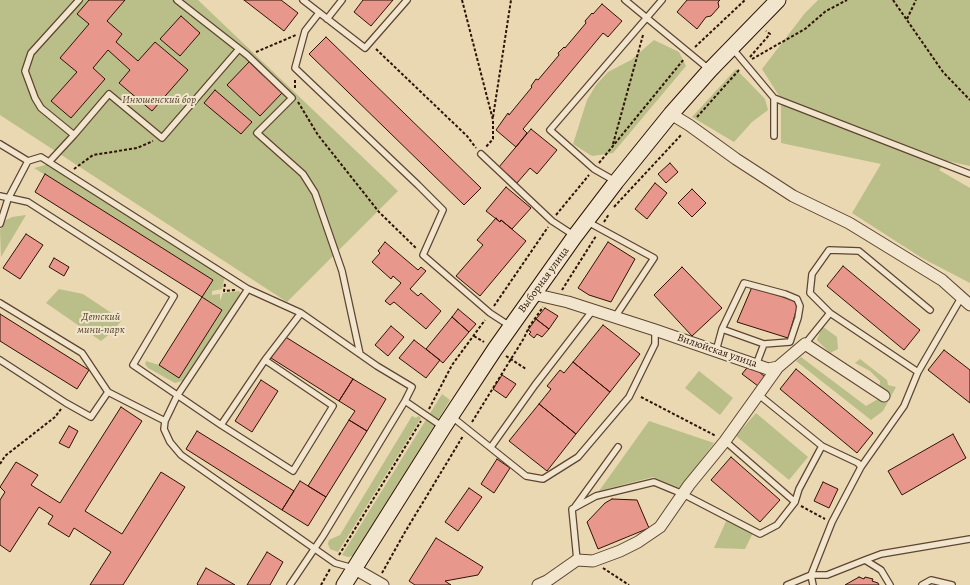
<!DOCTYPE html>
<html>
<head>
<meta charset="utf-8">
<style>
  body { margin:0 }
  canvas { display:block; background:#e9d8b2 }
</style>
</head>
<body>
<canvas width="970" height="585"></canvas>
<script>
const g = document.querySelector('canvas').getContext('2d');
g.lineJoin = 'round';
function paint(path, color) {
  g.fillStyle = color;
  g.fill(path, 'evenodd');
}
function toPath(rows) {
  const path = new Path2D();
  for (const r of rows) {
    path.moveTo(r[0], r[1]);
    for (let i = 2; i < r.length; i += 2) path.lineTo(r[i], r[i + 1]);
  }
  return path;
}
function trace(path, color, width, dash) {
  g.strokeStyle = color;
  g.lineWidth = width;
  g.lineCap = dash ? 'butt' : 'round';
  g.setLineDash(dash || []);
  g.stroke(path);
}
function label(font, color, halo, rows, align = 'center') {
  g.font = font + ' Alegreya,serif';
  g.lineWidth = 4;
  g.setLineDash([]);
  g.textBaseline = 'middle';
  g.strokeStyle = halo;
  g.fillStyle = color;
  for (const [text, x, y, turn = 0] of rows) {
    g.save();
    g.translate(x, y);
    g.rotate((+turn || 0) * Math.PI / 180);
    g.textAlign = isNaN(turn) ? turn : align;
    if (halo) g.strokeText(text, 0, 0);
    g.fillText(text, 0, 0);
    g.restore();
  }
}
paint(toPath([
  [0,0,198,0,398,191,287,302,0,115],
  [818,0,970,0,970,166,947,161,939,170,970,188,970,283,922,258,852,213,881,164,781,143,781,99,762,69,805,13],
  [654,40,679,52,686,66,613,153,592,156,573,144,587,100,596,85,608,72,631,60],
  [736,69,765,99,768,110,752,122,734,142,692,117],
  [49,164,225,276,222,289,212,291,212,295,220,294,220,301,223,293,239,291,241,294,182,381,175,383,148,368,145,364,146,361,159,365,179,378,222,310,202,297,213,280,34,168],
  [26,215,1,257,0,230,6,220,12,217],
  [59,289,83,294,122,320,112,332,101,341,46,303],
  [822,326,837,337,838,349,830,353,817,340],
  [801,357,866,406,883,396,879,393,880,381,870,371,855,363,860,359,887,380,888,385,896,387,883,411,871,420,796,361],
  [699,371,733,398,720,415,685,388],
  [442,394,450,400,356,553,353,556,348,557,342,555],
  [756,413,808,457,789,480,736,436],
  [412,416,416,418,418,416,421,418,338,552,330,549,328,544,329,540,340,535],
  [649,421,714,443,680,488,653,477,599,491],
  [728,517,754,531,745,549,714,548]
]), '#babe89');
const building = toPath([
  [89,0,125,0,107,21,122,34,116,42,138,61,155,42,188,70,152,111,119,83,130,70,108,50,93,68,105,79,71,118,51,101,77,72,60,58,89,24,77,14,89,0],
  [244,0,281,0,298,13,284,31,244,0],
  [363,0,393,0,371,26,354,12,363,0],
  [687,0,720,0,718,2,719,7,711,16,706,17,697,29,677,12,687,0],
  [602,4,622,21,608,37,603,33,523,129,527,133,516,147,496,130,508,113,509,115,532,87,531,86,536,79,538,80,559,55,558,53,564,47,565,48,586,23,585,21,592,13,593,14,602,4],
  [181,16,200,33,180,56,160,39,181,16],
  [326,37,481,188,464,205,309,54,326,37],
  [249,62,282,93,260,116,227,85,249,62],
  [215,90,252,122,241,134,204,103,215,90],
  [531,129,557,150,537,174,530,168,517,183,499,167,531,129],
  [670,163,678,172,666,183,658,174,670,163],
  [45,174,213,280,202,297,35,192,45,174],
  [655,183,667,193,647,219,635,209,655,183],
  [506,187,531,208,512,229,501,220,500,222,486,211,506,187],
  [692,189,706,203,692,217,678,203,692,189],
  [496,218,500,222,501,220,526,241,480,296,456,276,483,245,477,240,496,218],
  [26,234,43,245,20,279,3,268,26,234],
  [385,242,418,270,421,267,426,271,410,289,418,296,421,293,441,311,426,329,394,302,390,305,385,301,401,283,393,276,391,279,372,262,380,253,378,251,385,242],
  [608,242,635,259,611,302,589,295,578,288,608,242],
  [54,258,69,267,64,276,49,267,54,258],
  [843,266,920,330,904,350,827,286,843,266],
  [682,267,722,308,692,336,654,295,682,267],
  [752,287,795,301,797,308,788,338,737,322,752,287],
  [202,297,222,310,179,378,159,365,202,297],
  [545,308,558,316,549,329,536,319,545,308],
  [458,309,476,324,469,332,452,317,458,309],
  [0,314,89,370,77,389,0,341,0,314],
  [452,317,469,332,443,363,426,349,452,317],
  [536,319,549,329,542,337,537,334,534,338,529,334,531,332,528,330,536,319],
  [603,325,640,354,610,392,573,362,603,325],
  [391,326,404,337,388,356,375,345,391,326],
  [284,336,353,379,339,401,271,358,284,336],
  [414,340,440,360,426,378,399,358,414,340],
  [944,350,970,370,970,403,928,370,944,350],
  [573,362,610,392,576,434,539,404,551,389,547,386,560,370,564,373,573,362],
  [750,364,765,377,758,386,742,374,750,364],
  [796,369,873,433,857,453,780,389,796,369],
  [502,375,516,384,506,398,493,389,502,375],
  [353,379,386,399,367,431,349,420,355,411,339,401,353,379],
  [261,380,278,391,252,432,235,421,261,380],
  [539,404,576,434,547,471,509,441,539,404],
  [121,407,142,421,85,511,122,534,161,472,185,487,123,585,90,585,111,552,74,528,69,537,48,524,53,516,39,507,10,552,0,545,0,500,5,492,0,487,16,462,38,475,31,485,60,503,121,407],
  [349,420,367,431,326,497,308,486,349,420],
  [69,426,78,431,69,448,59,443,69,426],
  [197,431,294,491,282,510,186,449,197,431],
  [953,434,966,458,902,495,888,471,953,434],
  [731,457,780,500,760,522,711,480,731,457],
  [497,459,510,468,494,493,481,484,497,459],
  [300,481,326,497,308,526,282,510,300,481],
  [823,482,838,489,829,508,814,501,823,482],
  [469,488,482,497,458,531,445,522,469,488],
  [612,499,637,500,649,528,598,549,587,522,605,503,612,499],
  [436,538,483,567,478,575,445,581,451,585,415,585,409,581,436,538],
  [267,552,283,562,270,585,247,585,267,552],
  [206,568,235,585,198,585,197,584,206,568],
  [859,577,864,579,865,577,873,579,872,581,878,583,879,585,845,585,859,577]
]);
paint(building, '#e7978b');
trace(building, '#301306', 1);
const lane = toPath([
  [79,0,31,53,25,71,35,98,41,108,74,135,109,94,162,138,239,49],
  [177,0,247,55,292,98,257,133,303,174,315,193,342,271,360,354],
  [303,0,365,48,407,0],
  [625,0,710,70],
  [319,13,305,31,295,68,418,185,443,210,423,255,490,313,510,326],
  [327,19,342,0],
  [732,48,774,98,774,136],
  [774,98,970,174],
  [0,144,28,161,41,157,248,289,301,313,377,366,412,387,405,401,323,536,290,585],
  [481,154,552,221,575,236],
  [49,162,74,135],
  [615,181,594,169,550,130,662,0],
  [0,196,28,202,174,296,133,365,221,425,293,471,333,406,265,360],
  [588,222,654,258,615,317],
  [0,224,8,199,28,161],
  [248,289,177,396,165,421,164,429,170,442,181,455,335,563,353,568],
  [0,303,82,353,108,392],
  [830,313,810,293,812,274,829,250,859,251,930,310],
  [722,329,764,344,756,365],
  [805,344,830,313,918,372,904,406,861,467,832,522,811,575,813,585],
  [716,351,722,329,744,283,785,294,797,299,800,306,798,318,790,342,764,344],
  [0,360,66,403,91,417,108,392,165,421],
  [918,372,961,298],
  [405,401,443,427],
  [451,416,526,476,543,479,578,457,629,397,655,344,655,330],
  [221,425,265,360,301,313],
  [725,441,795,502,799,489,822,446,759,395],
  [822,446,858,463,861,467],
  [491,447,535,385,593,310],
  [574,508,618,447],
  [577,560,572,509,596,496,654,482,683,494,760,534,777,525,795,502],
  [865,560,881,554,970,539],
  [787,585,811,575,827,575,865,560,881,570,890,585],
  [922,585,931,580,952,585]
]);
const street = toPath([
  [671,114,689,125,736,159,793,196,849,223,942,280,970,305],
  [533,294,568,302,655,330,768,369,778,367,805,344,884,396],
  [355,569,383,585],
  [538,585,547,581,577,560,593,561,620,551,638,542,660,527,689,485,725,441,778,367]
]);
const secondary = toPath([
  [344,585,443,428,495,349,575,236,616,182,671,114,710,70,778,0]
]);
trace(lane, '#5e4431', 8);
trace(street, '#5e4431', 13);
trace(secondary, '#301306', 17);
trace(toPath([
  [462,0,493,120,493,139,485,148],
  [893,0,943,72,970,100],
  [907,19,916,0],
  [695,47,745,0],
  [376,49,467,136,476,148],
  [256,52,296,35],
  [750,57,770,34,766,31],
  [752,59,805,29,826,11,847,0],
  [295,80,295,90],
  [298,102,318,135,379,212,417,249],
  [493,117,511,0],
  [697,117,739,70],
  [613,144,643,35],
  [599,163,684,59],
  [74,169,93,155,137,148,153,141],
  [614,207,682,134],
  [556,215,589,175],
  [604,222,609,214],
  [225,284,224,291,235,290],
  [562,290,596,236],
  [494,306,548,227],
  [474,336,484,342],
  [506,356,526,369],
  [641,397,716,436],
  [429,409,452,365,485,320],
  [472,422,524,338,529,327,543,307],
  [0,464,5,456,55,417,61,409],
  [801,506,825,519],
  [339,555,421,421],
  [603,568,629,585],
  [382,573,405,532,463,436],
  [321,585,330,569]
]), '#301306', 2, [3, 2]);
trace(lane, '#f1e6cd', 5.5);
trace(street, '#f1e6cd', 11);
trace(secondary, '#f1e6cd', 15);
label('italic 11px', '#59462d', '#f1e6cd', [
  ["Инюшенский бор",159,100],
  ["Детский",101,317],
  ["мини-парк",101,330]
]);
label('11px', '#301306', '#f1e6cd', [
  ["Выборная улица",544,280,-54],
  ["Вилюйская улица",717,351,19]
]);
</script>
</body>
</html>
